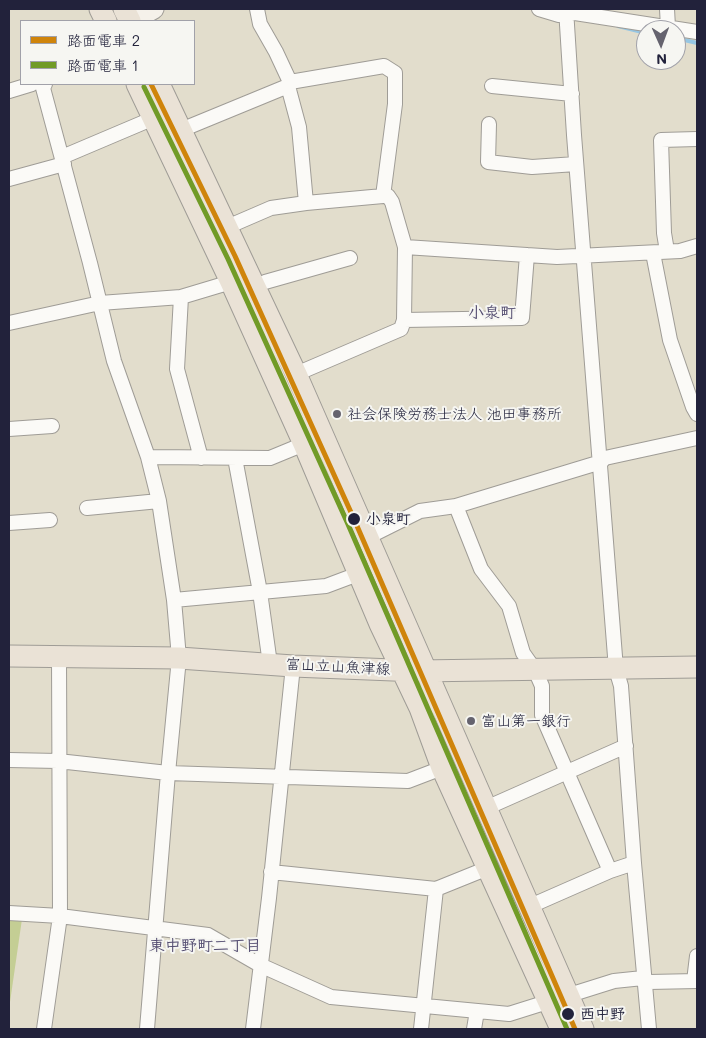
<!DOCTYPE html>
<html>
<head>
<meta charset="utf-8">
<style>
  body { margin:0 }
  #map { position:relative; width:706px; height:1038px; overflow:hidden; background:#e2ddcc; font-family:Mali,"Klee One",sans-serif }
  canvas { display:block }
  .frame { position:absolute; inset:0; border:10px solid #22223b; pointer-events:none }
  .legend { position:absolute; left:20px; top:20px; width:175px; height:65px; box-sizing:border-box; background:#f6f6f2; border:1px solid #a1a1a9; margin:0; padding:6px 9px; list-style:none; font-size:15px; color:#22223b }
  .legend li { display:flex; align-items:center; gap:10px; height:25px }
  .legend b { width:25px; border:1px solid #a1a1a9 }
  .north { position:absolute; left:636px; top:20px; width:50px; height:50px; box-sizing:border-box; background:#f6f6f2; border:1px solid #a1a1a9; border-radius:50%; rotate:178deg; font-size:14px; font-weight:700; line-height:20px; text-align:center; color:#22223b }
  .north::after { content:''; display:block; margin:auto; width:18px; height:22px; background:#65636e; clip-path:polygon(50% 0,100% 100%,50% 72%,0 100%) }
</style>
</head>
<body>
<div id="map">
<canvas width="706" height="1038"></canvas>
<div class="frame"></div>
<ul class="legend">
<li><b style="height:6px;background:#cf840b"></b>路面電車 2</li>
<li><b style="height:6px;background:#719b27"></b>路面電車 1</li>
</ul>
<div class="north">N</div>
</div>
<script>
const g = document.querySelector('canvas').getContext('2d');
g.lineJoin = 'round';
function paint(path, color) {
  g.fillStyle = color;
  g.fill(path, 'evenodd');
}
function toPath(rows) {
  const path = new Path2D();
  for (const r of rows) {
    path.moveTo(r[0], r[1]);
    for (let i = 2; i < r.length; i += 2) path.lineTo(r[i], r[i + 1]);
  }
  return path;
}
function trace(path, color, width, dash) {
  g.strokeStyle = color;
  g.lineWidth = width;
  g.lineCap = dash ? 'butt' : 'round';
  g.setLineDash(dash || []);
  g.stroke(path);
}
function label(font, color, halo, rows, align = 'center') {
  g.font = font + ' Mali,"Klee One",sans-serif';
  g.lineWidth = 4;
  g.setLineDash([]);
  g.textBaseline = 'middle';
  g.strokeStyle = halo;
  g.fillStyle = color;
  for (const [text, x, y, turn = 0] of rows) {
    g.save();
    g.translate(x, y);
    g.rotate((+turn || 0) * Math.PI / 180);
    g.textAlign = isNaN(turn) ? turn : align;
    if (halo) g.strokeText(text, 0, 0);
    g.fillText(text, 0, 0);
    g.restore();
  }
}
paint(toPath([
  [9,918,22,919,9,1009]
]), '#c4ce94');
trace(toPath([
  [618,26,646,33],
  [676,38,697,43]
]), '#96c6e3', 4);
const street = toPath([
  [257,9,260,24,276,52,290,82],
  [539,9,559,15,575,13,697,32],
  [566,9,574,135,616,669,621,686,634,863,649,1029],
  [667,9,668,27],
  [45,84,43,88,90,263,114,361,148,457,159,501,174,600,179,658,168,773,147,1029],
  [288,86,299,127,306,203],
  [492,86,572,94],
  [9,91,32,84],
  [489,124,488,162,532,167,576,164],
  [181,130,288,86,290,82,384,66,395,73,395,104,383,196],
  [62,157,154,118],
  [9,179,64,164],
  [227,227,271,208,306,203,383,196,388,196,392,202,405,247,404,320,401,329,296,374],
  [405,247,557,257,680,251,697,246],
  [667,251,664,233,661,140,697,139],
  [653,253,670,340,693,407,697,414],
  [265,282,350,258],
  [181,297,177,369,201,458],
  [404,320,522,318,527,255],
  [9,323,100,303,181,297,231,282],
  [9,429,52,426],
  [148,457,270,458,304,444],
  [235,458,260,592,270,664],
  [87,508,159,501],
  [9,523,50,520],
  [368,537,420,511,456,506],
  [174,600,326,586,358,574],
  [9,760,58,761,168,773,408,781,442,768],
  [486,808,626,746],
  [610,871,542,715,542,686,535,670,523,653,509,606,481,569,456,506,601,462,605,458,697,438],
  [271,872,436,889,488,868],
  [528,907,610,871,634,863],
  [9,913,60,916,208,935,260,965,331,997,509,1014,614,981,643,978,649,982,697,981],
  [694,981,697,956],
  [44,1029,60,916,59,657],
  [253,1029,269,898,293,666],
  [421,1029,436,889],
  [474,1029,477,1011]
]);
const secondary = toPath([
  [135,21,138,18,154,9]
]);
const primary = toPath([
  [100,9,106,21],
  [124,9,130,21],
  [137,84,231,282,304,444,380,624,420,708,442,768,561,1029],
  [159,84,296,374,583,1029],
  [9,656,179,658,293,666,418,671,697,667]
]);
trace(street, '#9f9c96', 16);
trace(secondary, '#9f9c96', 21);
trace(primary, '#9f9c96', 23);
trace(street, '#fbfaf7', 14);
trace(secondary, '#f5f1ea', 19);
trace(primary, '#eae2d6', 21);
trace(toPath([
  [151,84,235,256,354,519,575,1029]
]), '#cf840b', 5);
trace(toPath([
  [144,87,228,259,347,522,567,1029]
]), '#719b27', 5);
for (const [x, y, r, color] of [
  [337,414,5,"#65636e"],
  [354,519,7,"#22223b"],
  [471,721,5,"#65636e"],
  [568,1014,7,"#22223b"]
]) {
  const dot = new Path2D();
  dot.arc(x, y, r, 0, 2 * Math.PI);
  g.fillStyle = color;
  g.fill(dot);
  trace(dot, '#f6f6f2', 2);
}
label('15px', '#22223b', '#f6f6f2', [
  ["社会保険労務士法人 池田事務所",347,414],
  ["富山第一銀行",481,721]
], 'left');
label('bold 15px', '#22223b', '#f6f6f2', [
  ["小泉町",366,519],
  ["西中野",580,1014]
], 'left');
label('15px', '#22223b', '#f6f6f2', [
  ["富山立山魚津線",338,667,3]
]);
label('bold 16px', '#544d71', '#f6f6f2', [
  ["小泉町",492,313],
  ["東中野町二丁目",205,946]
]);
</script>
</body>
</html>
